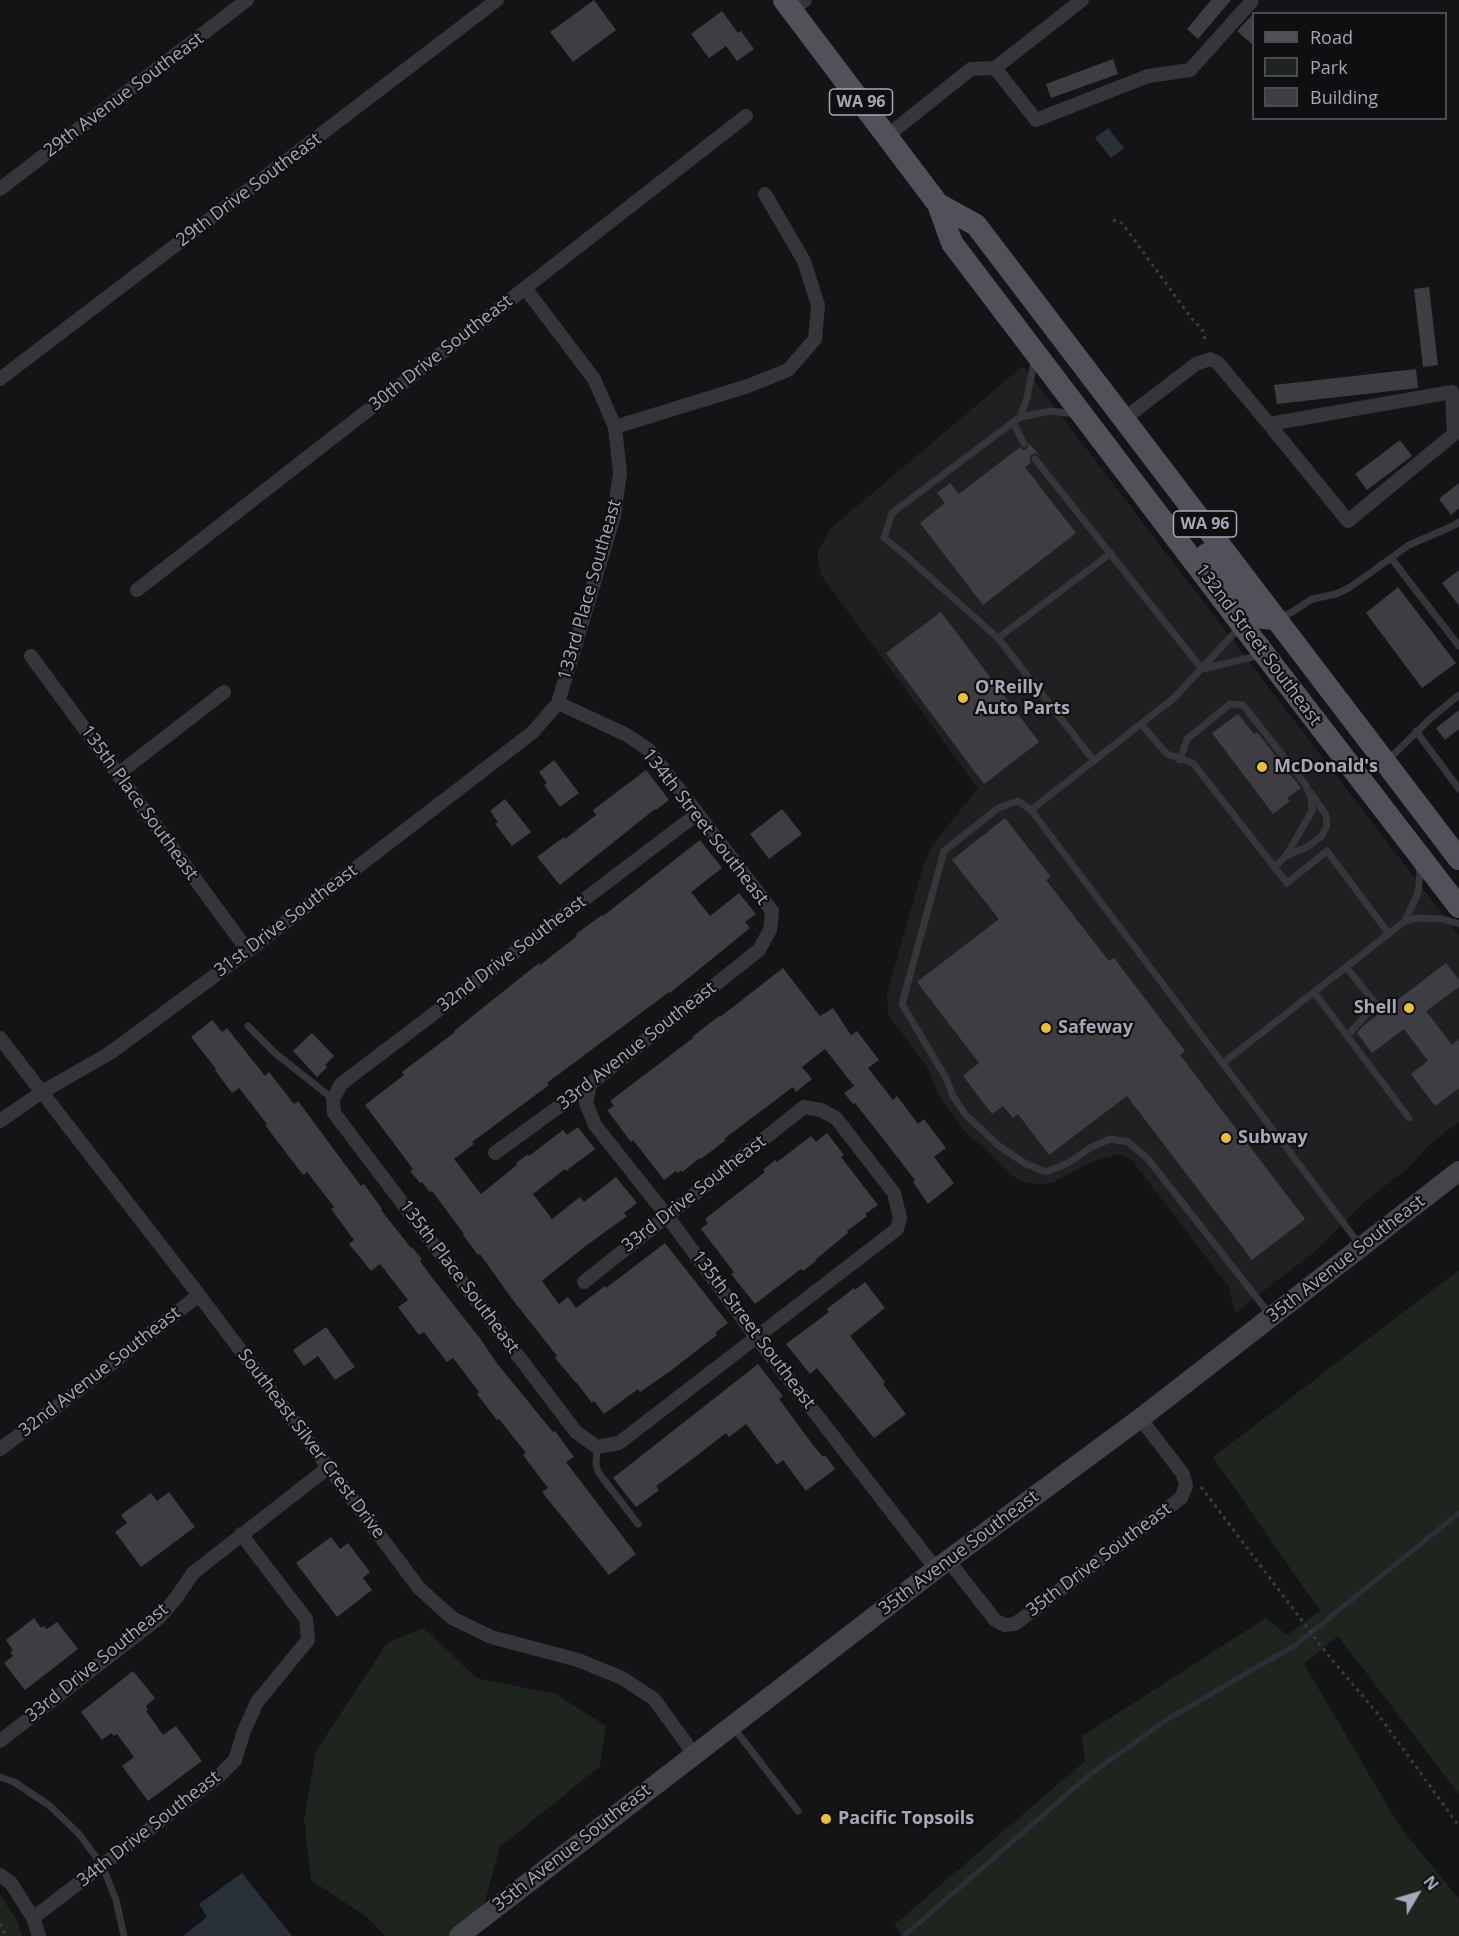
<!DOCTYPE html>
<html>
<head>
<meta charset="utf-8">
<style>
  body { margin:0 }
  #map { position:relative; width:1459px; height:1936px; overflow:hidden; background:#141315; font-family:"Open Sans",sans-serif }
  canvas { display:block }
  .legend { position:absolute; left:1252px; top:12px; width:195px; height:108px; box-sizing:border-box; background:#0f0e10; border:2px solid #4b4c52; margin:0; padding:8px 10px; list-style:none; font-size:18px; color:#a6a9b5 }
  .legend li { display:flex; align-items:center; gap:12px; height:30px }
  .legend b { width:30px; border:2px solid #4b4c52 }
  .north { position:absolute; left:1387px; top:1864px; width:60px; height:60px; -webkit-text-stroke:4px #0f0e10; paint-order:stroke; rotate:52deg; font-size:16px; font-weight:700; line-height:24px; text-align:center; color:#a6a9b5 }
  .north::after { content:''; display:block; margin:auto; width:21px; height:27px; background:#a6a9b5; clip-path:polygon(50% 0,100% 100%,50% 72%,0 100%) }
</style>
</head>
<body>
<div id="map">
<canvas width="1459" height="1936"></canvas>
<ul class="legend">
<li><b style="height:8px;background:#515259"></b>Road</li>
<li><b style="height:16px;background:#1e251f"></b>Park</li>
<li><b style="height:16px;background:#3e3e42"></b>Building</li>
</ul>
<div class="north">N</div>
</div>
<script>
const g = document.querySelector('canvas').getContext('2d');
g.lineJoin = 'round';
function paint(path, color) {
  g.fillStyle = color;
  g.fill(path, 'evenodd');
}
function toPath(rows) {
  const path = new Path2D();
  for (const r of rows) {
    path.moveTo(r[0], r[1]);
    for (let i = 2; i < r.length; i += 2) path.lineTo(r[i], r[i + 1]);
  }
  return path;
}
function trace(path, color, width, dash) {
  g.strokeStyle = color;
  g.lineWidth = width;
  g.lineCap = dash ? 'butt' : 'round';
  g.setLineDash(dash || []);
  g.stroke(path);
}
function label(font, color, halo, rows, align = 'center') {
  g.font = font + ' "Open Sans",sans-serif';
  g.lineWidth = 4.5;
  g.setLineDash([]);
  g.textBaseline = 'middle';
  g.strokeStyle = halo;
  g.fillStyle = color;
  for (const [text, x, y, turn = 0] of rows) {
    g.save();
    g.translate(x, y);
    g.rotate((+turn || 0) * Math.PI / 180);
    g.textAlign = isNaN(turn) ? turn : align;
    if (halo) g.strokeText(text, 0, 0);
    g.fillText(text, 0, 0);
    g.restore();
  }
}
paint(toPath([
  [1023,366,1459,936,1459,1122,1430,1144,1407,1169,1365,1201,1318,1249,1235,1313,1229,1287,1131,1159,1121,1154,1094,1161,1052,1183,1039,1184,1024,1182,1010,1175,986,1149,966,1133,939,1096,926,1065,888,1015,887,993,923,867,932,846,978,788,821,575,817,554,830,529]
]), '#201f22');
paint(toPath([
  [1459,1270,1459,1794,1338,1636,1304,1664,1400,1827,1459,1899,1459,1936,903,1936,894,1925,1085,1761,1082,1736,1266,1618,1287,1635,1320,1611,1213,1457],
  [424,1628,476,1678,556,1694,606,1726,600,1766,500,1847,475,1936,385,1936,367,1917,311,1880,304,1819,316,1751,387,1643],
  [0,1895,18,1922,22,1936,0,1936]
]), '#1e251f');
paint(toPath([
  [1108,128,1124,148,1111,158,1095,138],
  [242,1873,292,1936,183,1936,207,1917,199,1904]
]), '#2a3038');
trace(toPath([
  [904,1936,1089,1775,1168,1719,1297,1644,1459,1513]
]), '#2a3038', 5);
paint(toPath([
  [594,0,616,30,573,62,550,32],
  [1211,0,1231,0,1198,39,1187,29],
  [722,11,738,33,741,31,754,49,737,61,726,46,709,58,691,34],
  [1254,13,1254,46,1237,31],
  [1113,59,1118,74,1051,98,1046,84],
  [1429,287,1438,365,1423,367,1414,289],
  [1416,369,1418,388,1277,404,1274,385],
  [1400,440,1412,456,1367,490,1355,474],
  [1029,443,1039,455,1035,453,1031,455,1029,459,1031,463,1025,467,1076,533,983,605,920,523,945,503,937,493,950,483,959,494,1020,447,1023,450,1027,449],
  [1459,483,1459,508,1451,515,1439,499],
  [1459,570,1459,606,1442,583],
  [1398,587,1456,663,1422,688,1366,613],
  [941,612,1039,742,984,784,886,653],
  [1459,710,1459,729,1445,740,1436,728],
  [1238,714,1254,734,1257,732,1301,788,1287,798,1290,801,1273,814,1212,733],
  [554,760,579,793,560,807,544,785,547,783,539,772],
  [646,770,669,800,656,810,655,809,560,885,537,857,564,837,565,839,596,815,593,810],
  [505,799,531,832,512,846,495,824,498,822,490,811],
  [782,809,802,834,769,859,750,834],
  [1005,818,1051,877,1046,880,1109,961,1114,958,1185,1051,1180,1055,1305,1219,1252,1260,1127,1096,1049,1155,1018,1114,1013,1118,1003,1106,992,1114,963,1076,979,1063,917,982,999,919,952,860],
  [700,840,722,868,691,892,710,916,739,893,756,914,745,922,750,928,670,993,669,992,547,1083,549,1085,472,1142,474,1144,454,1159,481,1194,517,1165,516,1163,528,1154,529,1156,563,1130,567,1135,578,1127,595,1149,566,1171,565,1169,533,1194,552,1219,580,1197,584,1202,616,1177,637,1203,624,1213,627,1216,583,1248,542,1281,559,1304,568,1297,576,1308,605,1286,606,1288,665,1243,728,1323,715,1333,717,1335,669,1372,640,1392,638,1389,604,1414,594,1401,592,1403,577,1383,576,1383,555,1358,557,1356,512,1299,480,1254,478,1255,463,1235,464,1234,432,1191,430,1192,422,1182,420,1183,410,1171,413,1169,365,1105,404,1075,402,1072,455,1032,454,1031,480,1010,539,963,540,965,577,936,576,934,602,915,603,916],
  [1446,963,1459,980,1459,987,1426,1011,1452,1045,1459,1039,1459,1088,1435,1106,1411,1074,1428,1061,1404,1029,1372,1053,1357,1033,1363,1026],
  [783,968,820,1016,833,1008,851,1035,857,1031,879,1060,868,1068,893,1100,897,1096,918,1124,924,1119,946,1148,934,1157,954,1183,928,1204,913,1182,915,1180,855,1103,853,1104,844,1093,854,1086,825,1049,802,1067,812,1079,796,1092,793,1087,724,1139,726,1140,701,1159,700,1158,682,1172,681,1170,678,1173,676,1171,664,1180,633,1140,631,1142,607,1110,614,1106,610,1101,693,1038,692,1037,719,1016,720,1017],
  [212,1020,222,1032,227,1028,265,1076,269,1072,294,1104,298,1101,361,1186,364,1184,382,1209,381,1210,411,1248,412,1247,422,1259,420,1261,430,1275,479,1337,496,1362,553,1432,555,1431,574,1457,566,1462,636,1554,609,1575,542,1492,548,1488,523,1455,526,1453,499,1419,497,1420,477,1394,479,1392,453,1358,447,1362,424,1332,419,1335,398,1307,408,1300,380,1264,371,1271,349,1244,354,1240,331,1209,334,1207,307,1172,303,1175,265,1125,267,1124,239,1088,232,1093,215,1070,216,1069,191,1037],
  [312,1033,334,1056,325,1065,327,1067,317,1077,293,1051],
  [827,1133,844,1155,841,1157,878,1205,865,1214,867,1216,847,1231,848,1233,815,1260,816,1261,803,1271,801,1269,755,1304,731,1274,734,1272,701,1229,708,1223,705,1219,765,1172,763,1170,775,1160,777,1162,811,1136,816,1142],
  [865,1282,885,1308,850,1336,885,1382,883,1384,906,1414,874,1438,817,1368,810,1374,786,1344,829,1312,827,1309,854,1288,855,1290],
  [326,1327,355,1367,335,1380,318,1356,304,1366,293,1350],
  [758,1364,783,1396,779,1399,813,1445,823,1457,825,1455,835,1469,806,1491,783,1460,777,1465,746,1424,729,1437,726,1433,691,1460,656,1486,659,1490,636,1507,613,1478],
  [169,1492,195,1527,141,1567,115,1532,127,1523,121,1515,151,1493,157,1501],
  [331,1537,340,1549,348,1543,370,1572,363,1578,372,1590,337,1617,296,1563],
  [34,1618,41,1628,44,1626,47,1629,57,1622,78,1649,25,1690,4,1663,13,1656,10,1652,13,1650,6,1640],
  [133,1671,155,1698,146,1706,148,1710,146,1711,163,1735,176,1726,202,1761,148,1801,122,1766,134,1757,117,1734,114,1736,111,1733,102,1740,81,1712]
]), '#3e3e42');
trace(toPath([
  [1113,220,1122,223,1192,319,1202,329,1206,343],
  [1201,1487,1328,1655,1377,1713,1459,1826],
  [0,1924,6,1936]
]), '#3b3c41', 3, [3, 4.5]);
trace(toPath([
  [1075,414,1051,411,1020,417,892,513,884,538,904,554,998,638,1094,761],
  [1020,417,1027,398,1034,362],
  [1013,422,1024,444],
  [1035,459,1202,669],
  [1391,558,1459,646],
  [1279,618,1292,612,1312,599,1336,594,1349,588,1409,545,1453,526,1459,522],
  [1240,627,1174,698,1031,810,1360,1245],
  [998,638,1111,553],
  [1202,669,1261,655],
  [1141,724,1167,754,1193,763,1287,883,1327,851,1389,934],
  [1416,731,1459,789],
  [1180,760,1187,739,1230,704,1243,705,1305,784,1311,797,1312,811,1286,856,1274,867],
  [1388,760,1431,718,1459,695],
  [1031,810,1018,801,1009,804,997,809,944,851,902,1004,946,1078,953,1096,965,1114,999,1146,1026,1164,1046,1172,1068,1163,1090,1148,1110,1139,1128,1142,1148,1159,1271,1316],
  [1286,856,1307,847,1321,837,1327,826,1326,815,1311,793],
  [1405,921,1417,918,1443,919,1459,924],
  [1346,967,1376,1004,1347,1036],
  [1314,992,1409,1118],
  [248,1026,275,1053,333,1099],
  [1223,1063,1405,921,1418,893,1420,873,1419,867],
  [597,1447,596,1464,598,1472,638,1524],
  [733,1727,798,1811],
  [0,1777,14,1782,50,1806,79,1834,102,1865,116,1900,124,1936]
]), '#35353a', 7);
trace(toPath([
  [792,10,805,0],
  [995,68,1036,120,1148,76,1190,70,1251,2,1251,0],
  [887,136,971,69,995,68,1082,0],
  [0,189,247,0],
  [0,379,497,0],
  [1124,419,1196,364,1210,359,1218,363,1269,424,1348,521,1454,434,1452,392,1269,424],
  [615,427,748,386,788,370,815,339,818,305,804,261,765,194],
  [137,590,746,116],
  [31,656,248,951],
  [118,774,224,692],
  [0,1038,199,1295,419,1588,452,1618,491,1637,578,1660,622,1678,654,1699,694,1754],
  [590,1084,586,1103,595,1125,667,1216,757,1338,936,1569],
  [0,1121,42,1092,110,1053,248,951,533,732,558,703,614,516,620,473,615,427,594,379,525,288],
  [495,1153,590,1084,759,950,770,930,772,911,649,750,627,735,558,703],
  [584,1282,804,1107,821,1110,836,1118,894,1193,900,1218,897,1229,619,1443,597,1447,576,1432,334,1113,333,1099,341,1084,697,814],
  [0,1449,49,1413,199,1295],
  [948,1560,995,1620,1004,1625,1015,1624,1181,1498,1186,1486,1183,1474,1140,1418],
  [0,1741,160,1617,176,1598,193,1573,329,1467],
  [0,1875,11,1883,33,1918,39,1936],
  [33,1918,219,1776,235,1760,244,1731,257,1702,308,1640,306,1619,241,1534]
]), '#35353a', 14);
trace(toPath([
  [459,1936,936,1569,1146,1414,1459,1171]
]), '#43444a', 20);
trace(toPath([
  [784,0,938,204,952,243,1242,625,1459,907],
  [938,204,976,225,1459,859],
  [1207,554,1255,615,1262,618,1276,619]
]), '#515259', 22);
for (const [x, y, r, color] of [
  [963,698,6,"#e8c138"],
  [1262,767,6,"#e8c138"],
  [1409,1008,6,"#e8c138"],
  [1046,1028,6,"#e8c138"],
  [1226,1138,6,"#e8c138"],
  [826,1819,6,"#e8c138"]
]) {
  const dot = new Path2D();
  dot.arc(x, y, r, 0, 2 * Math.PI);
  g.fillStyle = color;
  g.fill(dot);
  trace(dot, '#0f0e10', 2);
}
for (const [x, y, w] of [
  [861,102,63],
  [1205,524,63]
]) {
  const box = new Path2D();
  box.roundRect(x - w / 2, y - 13, w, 26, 4.5);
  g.fillStyle = '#0f0e10';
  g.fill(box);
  trace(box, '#a6a9b5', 1.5);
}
label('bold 16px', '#a6a9b5', null, [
  ["WA 96",861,102],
  ["WA 96",1205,524]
]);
label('18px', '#a6a9b5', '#0f0e10', [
  ["29th Avenue Southeast",124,95,-37],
  ["29th Drive Southeast",249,190,-37],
  ["30th Drive Southeast",441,353,-38],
  ["133rd Place Southeast",590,590,-74],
  ["132nd Street Southeast",1258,645,53],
  ["135th Place Southeast",139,803,54],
  ["134th Street Southeast",705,827,52],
  ["31st Drive Southeast",286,921,-37],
  ["32nd Drive Southeast",512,954,-37],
  ["33rd Avenue Southeast",637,1046,-38],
  ["33rd Drive Southeast",694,1194,-38],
  ["35th Avenue Southeast",1346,1259,-38],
  ["135th Place Southeast",459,1277,53],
  ["135th Street Southeast",753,1330,53],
  ["32nd Avenue Southeast",100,1372,-38],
  ["Southeast Silver Crest Drive",311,1444,53],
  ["35th Avenue Southeast",959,1553,-37],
  ["35th Drive Southeast",1099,1560,-37],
  ["33rd Drive Southeast",97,1663,-39],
  ["34th Drive Southeast",149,1829,-38],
  ["35th Avenue Southeast",572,1848,-38]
]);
label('bold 18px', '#a6a9b5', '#0f0e10', [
  ["O'Reilly",975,688],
  ["Auto Parts",975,709],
  ["McDonald's",1274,767],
  ["Shell",1397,1008,"right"],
  ["Safeway",1058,1028],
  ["Subway",1238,1138],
  ["Pacific Topsoils",838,1819]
], 'left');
</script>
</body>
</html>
